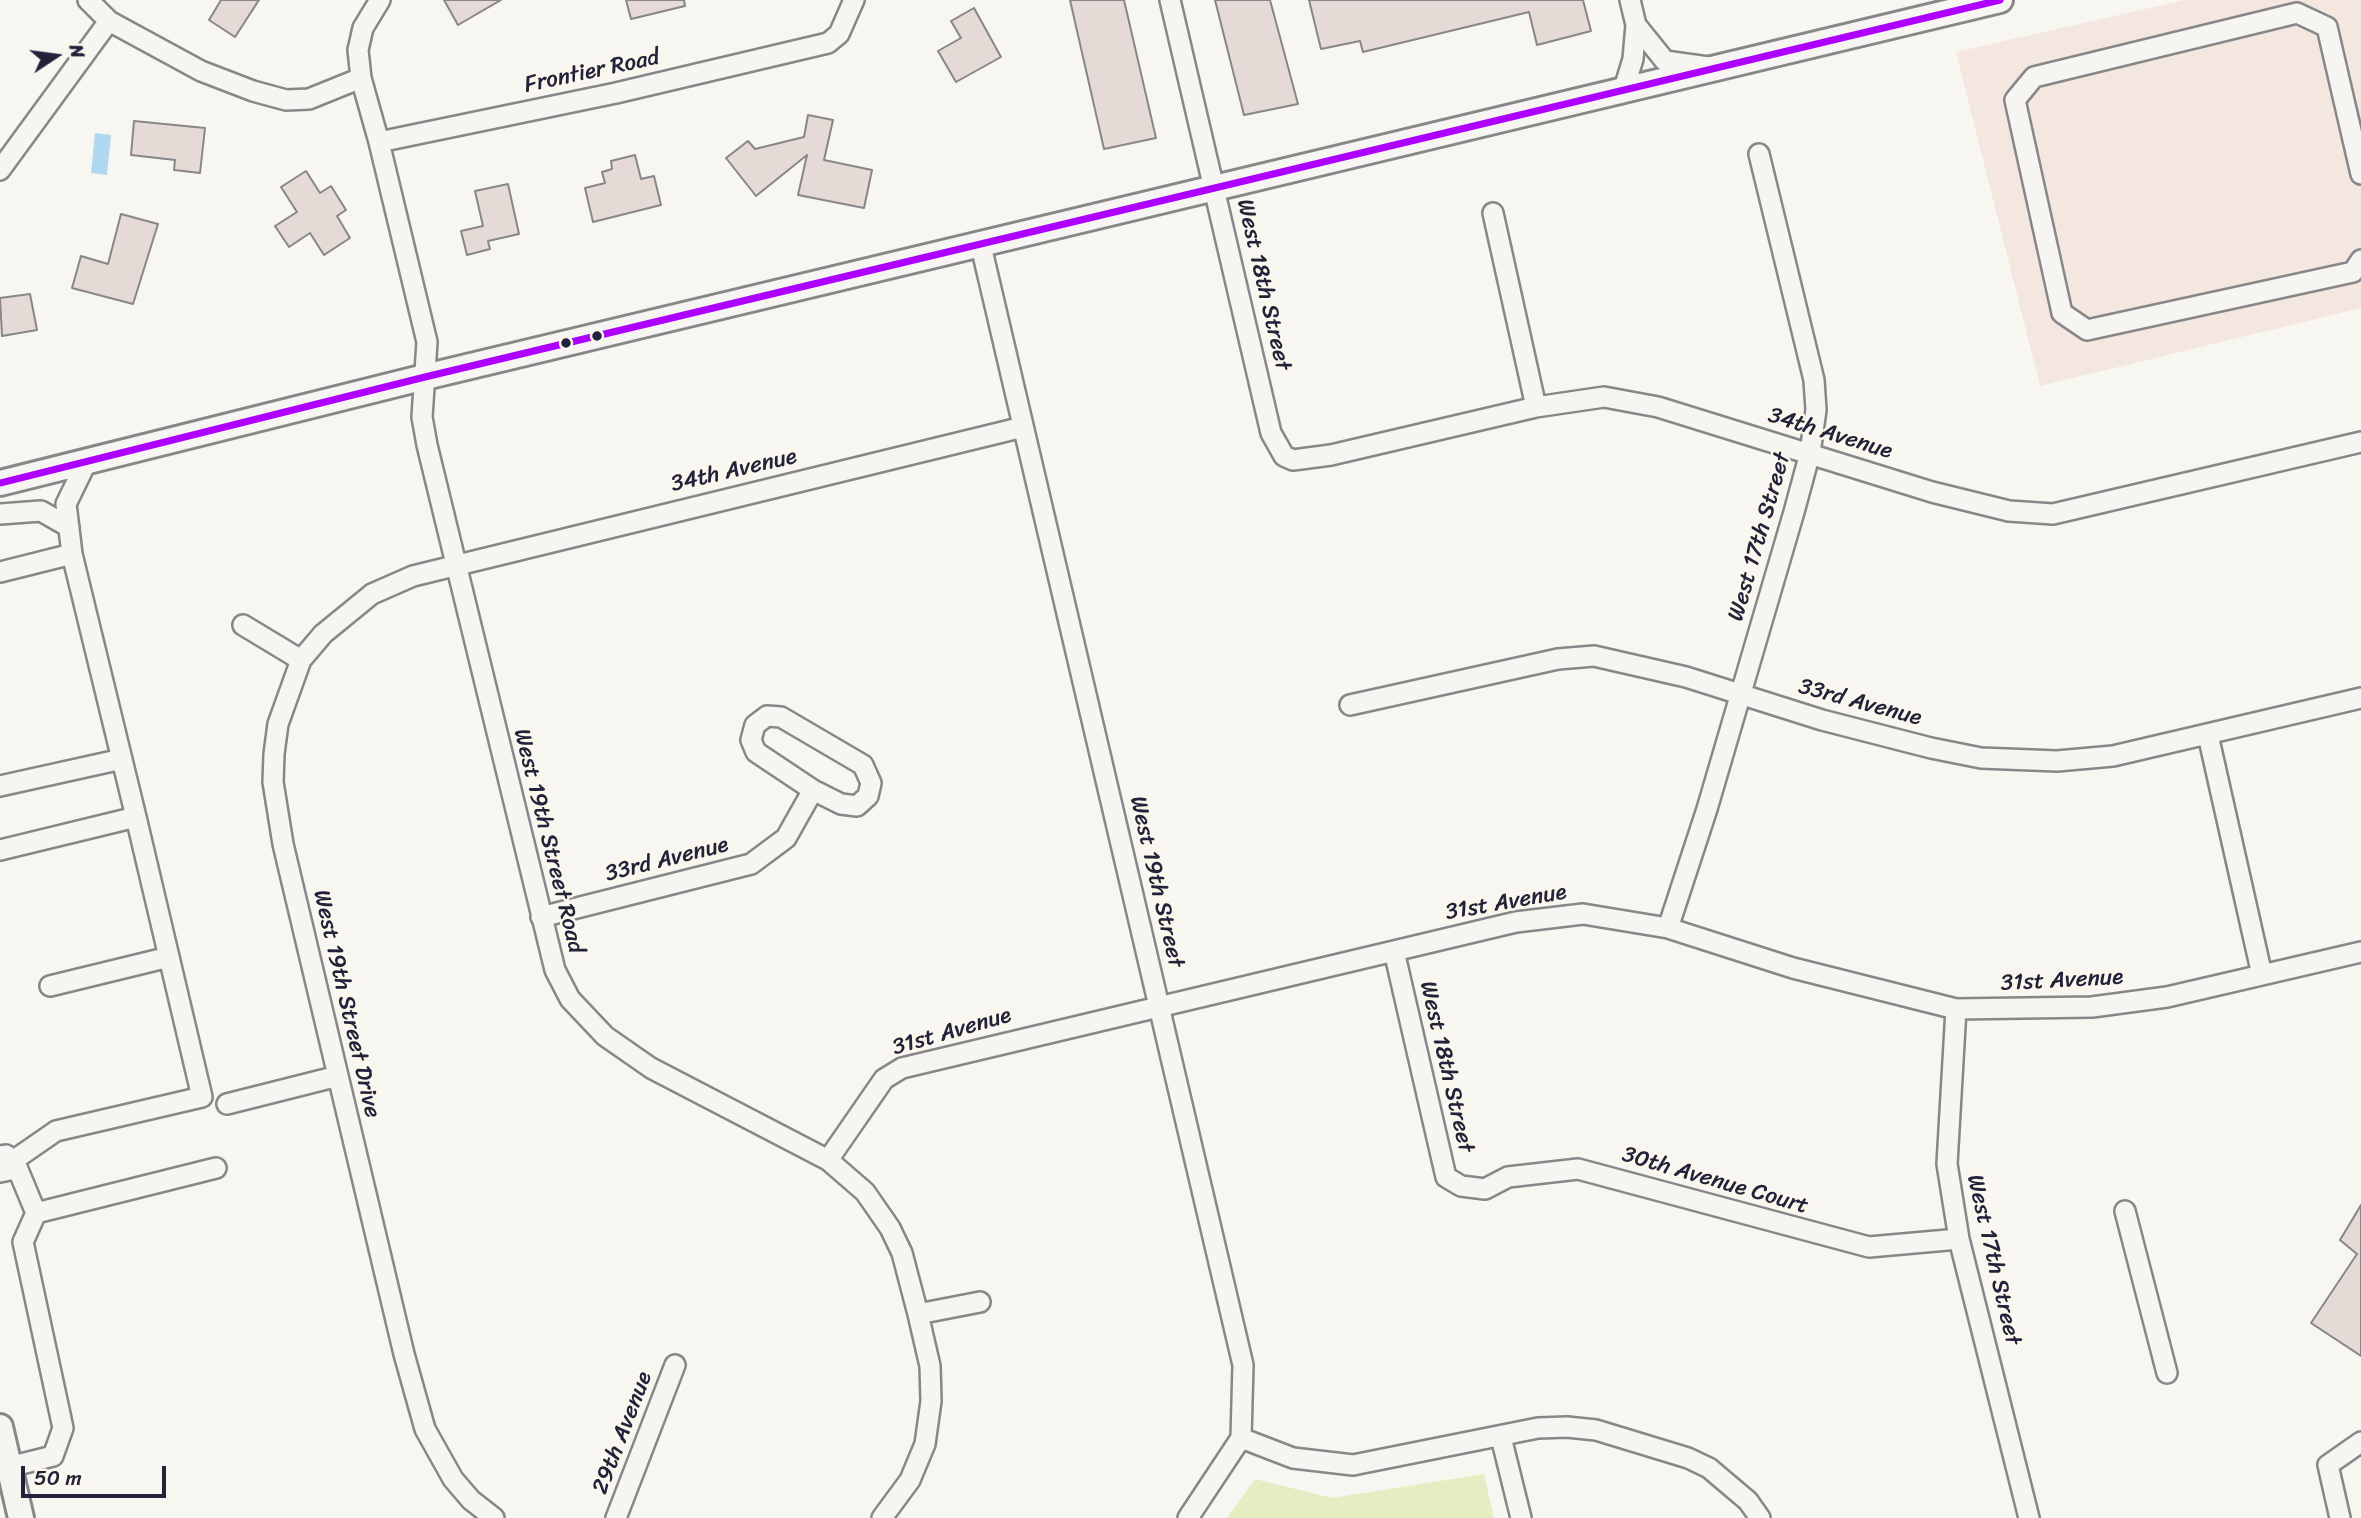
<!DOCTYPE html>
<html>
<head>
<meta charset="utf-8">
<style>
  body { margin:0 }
  #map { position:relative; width:2361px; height:1518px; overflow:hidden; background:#f8f6f0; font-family:Sriracha,sans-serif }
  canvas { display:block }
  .north { position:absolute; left:21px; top:21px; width:70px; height:70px; -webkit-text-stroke:5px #fbf7ec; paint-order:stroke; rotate:77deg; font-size:19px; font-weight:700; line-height:28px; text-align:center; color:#22223b }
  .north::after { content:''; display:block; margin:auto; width:24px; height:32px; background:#22223b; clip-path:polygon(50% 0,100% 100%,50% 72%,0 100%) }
  .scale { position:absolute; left:21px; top:1466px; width:145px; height:32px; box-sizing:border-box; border:4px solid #22223b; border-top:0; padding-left:9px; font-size:21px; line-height:24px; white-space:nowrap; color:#22223b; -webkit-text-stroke:5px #fbf7ec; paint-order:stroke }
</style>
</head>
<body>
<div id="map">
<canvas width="2361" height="1518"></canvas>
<div class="north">N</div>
<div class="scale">50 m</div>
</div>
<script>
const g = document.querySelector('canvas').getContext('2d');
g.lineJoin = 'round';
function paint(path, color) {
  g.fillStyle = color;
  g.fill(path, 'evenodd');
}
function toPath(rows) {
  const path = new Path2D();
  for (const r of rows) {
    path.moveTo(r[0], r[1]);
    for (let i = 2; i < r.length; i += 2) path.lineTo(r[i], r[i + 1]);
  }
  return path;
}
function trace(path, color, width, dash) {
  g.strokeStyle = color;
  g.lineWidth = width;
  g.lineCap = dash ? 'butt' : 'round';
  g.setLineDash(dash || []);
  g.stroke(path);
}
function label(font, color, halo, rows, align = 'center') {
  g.font = font + ' Sriracha,sans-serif';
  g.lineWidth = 5;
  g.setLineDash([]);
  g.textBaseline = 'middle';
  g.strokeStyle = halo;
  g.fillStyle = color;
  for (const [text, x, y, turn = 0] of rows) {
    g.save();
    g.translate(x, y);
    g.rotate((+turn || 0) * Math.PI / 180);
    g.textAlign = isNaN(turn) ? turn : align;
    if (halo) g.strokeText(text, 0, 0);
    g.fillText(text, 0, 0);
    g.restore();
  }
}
paint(toPath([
  [2185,0,2361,0,2361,308,2040,386,1956,52]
]), '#f3e7e0');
paint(toPath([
  [1484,1474,1494,1518,1227,1518,1255,1479,1332,1498]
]), '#e4eec2');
paint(toPath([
  [95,133,111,135,107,175,91,173]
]), '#b1d8f1');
const building = toPath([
  [221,0,259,0,235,37,209,20,221,0],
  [444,0,501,0,458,25,444,0],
  [626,0,684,0,685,6,631,19,626,0],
  [1070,0,1124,0,1156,138,1104,149,1070,0],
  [1215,0,1270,0,1298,104,1244,115,1215,0],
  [1309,0,1583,0,1591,31,1537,45,1529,12,1363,52,1360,41,1321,49,1309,0],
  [974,8,1001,57,956,82,938,51,961,38,951,21,974,8],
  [808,115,833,120,824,160,872,170,864,208,798,195,807,155,756,196,726,158,748,141,755,149,804,137,808,115],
  [134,121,205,128,200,173,174,170,175,160,131,155,134,121],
  [635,155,641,179,654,176,661,205,593,222,585,188,605,183,602,172,612,169,611,161,635,155],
  [306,171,320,193,331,186,346,210,337,216,350,238,324,255,310,233,289,247,275,226,297,212,281,187,306,171],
  [508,184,519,234,488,241,490,249,467,255,461,231,483,226,475,191,508,184],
  [121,214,158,224,133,304,72,288,81,256,108,264,121,214],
  [30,294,37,330,2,336,0,298,30,294],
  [2361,1205,2361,1356,2311,1323,2357,1254,2340,1240,2361,1205]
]);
paint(building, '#e6dad7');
trace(building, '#878688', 2);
const minor = toPath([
  [88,0,109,21,201,71,253,91,286,100,309,99,361,78],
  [380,0,363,28,358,50,361,78,379,142,616,93,828,43,839,34,854,0],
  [1170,0,1271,433,1284,456,1293,460,1331,455,1536,407,1604,397,1658,407,1932,492,2009,511,2053,514,2361,442],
  [1636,25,1665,61,1708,67],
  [1623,92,1633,59,1636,25,1630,0],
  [379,142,427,342,422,417,427,445,555,970,570,999,605,1036,651,1068,828,1160,865,1192,890,1228,902,1253,918,1314,930,1366,931,1401,925,1444,910,1480,882,1518],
  [0,170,109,21],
  [2361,174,2327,27,2297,13,2034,77,2015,100,2062,313,2087,330,2353,272,2361,260],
  [1493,213,1536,407],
  [981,246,1243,1365,1241,1438,1188,1518],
  [0,514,41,511,69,527],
  [0,572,72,554],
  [243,625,301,660],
  [1350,705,1558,659,1594,656,1686,677,1822,720,1931,748,1981,758,2057,761,2113,756,2361,698],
  [767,716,781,717,863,765,871,783,868,796,857,806,841,804,813,790,756,752,751,740,755,725,767,716],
  [2208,735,2262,975],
  [0,786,122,759],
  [0,850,136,817,72,554,66,504,86,463],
  [541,917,751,864,786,838,813,790],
  [1668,928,1707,809,1794,512,1810,453,1816,410,1814,380,1759,154],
  [1394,951,1446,1177,1461,1186,1485,1189,1508,1177,1578,1169,1869,1247,1959,1239],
  [50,986,169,957,136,817],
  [1956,1009,1947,1164,1959,1239,2029,1518],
  [227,1104,338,1076],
  [0,1156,6,1155,14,1160,36,1213,23,1242,63,1428,53,1456,9,1467],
  [828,1160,884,1079,902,1068,1516,922,1583,914,1668,928,1793,968,1956,1009,2092,1007,2167,997,2361,952],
  [0,1172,10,1170,14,1160,56,1131,202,1097,169,957],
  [2125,1211,2167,1373],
  [36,1213,216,1168],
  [918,1314,980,1302],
  [1501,1437,1521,1518],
  [1241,1438,1293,1458,1353,1465,1538,1428,1567,1427,1596,1430,1688,1458,1709,1468,1748,1501,1760,1518],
  [494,1518,471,1500,453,1479,425,1429,404,1354,283,844,273,782,274,754,278,724,301,660,323,634,372,594,413,576,1023,427],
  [616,1518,675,1365],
  [2340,1518,2328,1465,2361,1442]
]);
const major = toPath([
  [0,483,425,377,2000,0],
  [0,1427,21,1518]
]);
trace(minor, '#878688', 24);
trace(major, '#878688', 30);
trace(minor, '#f6f5f1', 19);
trace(major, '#f6f5f1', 24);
trace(toPath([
  [0,483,425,377,2000,0]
]), '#ae00ff', 7);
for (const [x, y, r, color] of [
  [597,336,6,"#22223b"],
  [566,343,6,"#22223b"]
]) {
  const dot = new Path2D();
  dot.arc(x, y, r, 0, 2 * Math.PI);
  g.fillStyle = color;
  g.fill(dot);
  trace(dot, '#fbf7ec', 2.5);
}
label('23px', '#22223b', '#fbf7ec', [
  ["Frontier Road",592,72,-12],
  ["West 18th Street",1263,285,77],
  ["34th Avenue",1830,434,17],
  ["34th Avenue",734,471,-13],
  ["West 17th Street",1760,537,-74],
  ["33rd Avenue",1860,703,15],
  ["West 19th Street Road",548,841,76],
  ["33rd Avenue",667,860,-14],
  ["West 19th Street",1156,882,77],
  ["31st Avenue",1506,903,-10],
  ["31st Avenue",2062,981,-3],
  ["West 19th Street Drive",346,1004,77],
  ["31st Avenue",952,1032,-16],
  ["West 18th Street",1446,1067,77],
  ["30th Avenue Court",1715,1181,16],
  ["West 17th Street",1993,1260,77],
  ["29th Avenue",623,1433,-69]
]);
</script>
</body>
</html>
